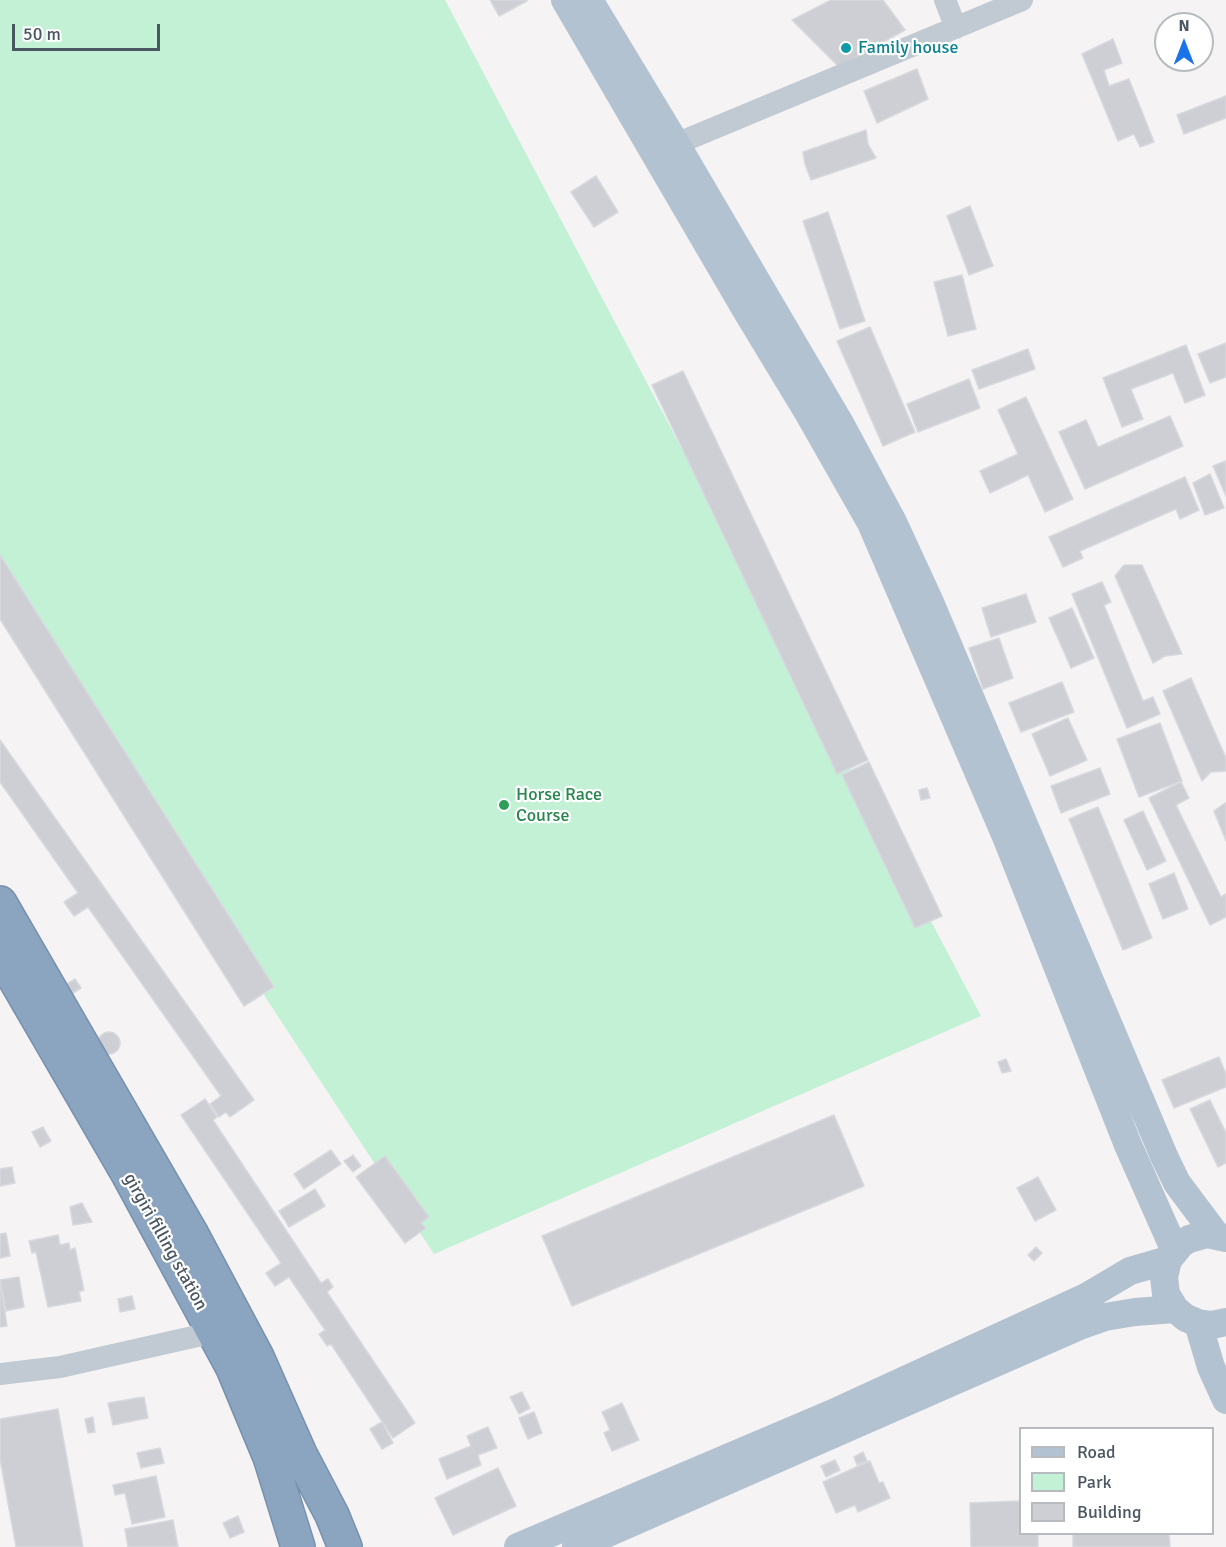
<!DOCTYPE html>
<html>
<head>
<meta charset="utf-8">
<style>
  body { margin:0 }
  #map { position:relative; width:1226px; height:1547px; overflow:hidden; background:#f5f3f3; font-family:Signika,sans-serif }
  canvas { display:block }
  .legend { position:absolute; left:1019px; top:1427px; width:195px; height:108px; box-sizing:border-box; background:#fff; border:2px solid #b7bbc0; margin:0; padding:8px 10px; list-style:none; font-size:18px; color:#4a5661 }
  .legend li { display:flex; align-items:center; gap:12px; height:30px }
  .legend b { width:30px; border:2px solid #b7bbc0 }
  .north { position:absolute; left:1154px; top:12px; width:60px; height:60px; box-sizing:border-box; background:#fff; border:2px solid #b7bbc0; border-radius:50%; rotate:0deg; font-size:16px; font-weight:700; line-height:24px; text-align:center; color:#4a5661 }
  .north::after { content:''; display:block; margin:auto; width:21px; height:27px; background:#1a73e8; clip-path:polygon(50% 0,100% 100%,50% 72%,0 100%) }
  .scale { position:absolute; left:12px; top:24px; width:148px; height:27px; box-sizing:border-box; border:3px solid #4a5661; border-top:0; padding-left:8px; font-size:18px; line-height:21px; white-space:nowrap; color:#4a5661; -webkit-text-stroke:4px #fff; paint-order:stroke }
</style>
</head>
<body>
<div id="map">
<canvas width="1226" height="1547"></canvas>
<ul class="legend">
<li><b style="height:8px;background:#b3c2d1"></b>Road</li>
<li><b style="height:16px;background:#c3f1d5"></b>Park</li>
<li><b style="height:16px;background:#cdcfd5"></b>Building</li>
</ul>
<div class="north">N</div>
<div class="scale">50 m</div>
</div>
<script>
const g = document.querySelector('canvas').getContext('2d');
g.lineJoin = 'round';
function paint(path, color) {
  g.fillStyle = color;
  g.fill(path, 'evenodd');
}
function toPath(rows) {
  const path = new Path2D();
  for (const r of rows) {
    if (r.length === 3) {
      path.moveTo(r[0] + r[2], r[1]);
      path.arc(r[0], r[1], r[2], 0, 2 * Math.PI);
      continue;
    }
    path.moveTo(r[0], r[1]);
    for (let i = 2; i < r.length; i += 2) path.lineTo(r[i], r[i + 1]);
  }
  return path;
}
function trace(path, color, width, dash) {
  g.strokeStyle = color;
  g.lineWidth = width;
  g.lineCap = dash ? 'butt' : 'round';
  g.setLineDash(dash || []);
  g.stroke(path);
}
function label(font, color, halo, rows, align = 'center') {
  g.font = font + ' Signika,sans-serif';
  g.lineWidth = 4.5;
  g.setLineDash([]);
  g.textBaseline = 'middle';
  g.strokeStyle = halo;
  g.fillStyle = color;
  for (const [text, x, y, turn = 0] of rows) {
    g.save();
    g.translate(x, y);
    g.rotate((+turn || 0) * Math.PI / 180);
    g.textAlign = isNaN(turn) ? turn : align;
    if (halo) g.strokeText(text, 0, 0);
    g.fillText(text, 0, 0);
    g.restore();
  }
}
paint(toPath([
  [0,0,445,0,981,1016,434,1254,0,593]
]), '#c3f1d5');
const building = toPath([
  [490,0,527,0,527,1,499,16,490,0],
  [831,0,883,0,905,30,839,67,792,20,831,0],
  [1113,39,1122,63,1104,70,1109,86,1129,79,1154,142,1140,147,1134,134,1118,141,1082,54,1113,39],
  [917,69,928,99,877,123,864,91,917,69],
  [1226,96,1226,118,1184,134,1177,115,1226,96],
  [866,130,868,144,876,158,811,180,805,164,803,152,866,130],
  [596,176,618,212,594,227,571,192,596,176],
  [970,206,993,266,969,275,947,216,970,206],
  [828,212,865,321,840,329,803,221,828,212],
  [962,275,976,329,948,336,934,282,962,275],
  [870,327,915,432,883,446,837,341,870,327],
  [1226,343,1226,377,1210,383,1198,354,1226,343],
  [1186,345,1205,395,1185,403,1173,373,1131,389,1143,419,1122,427,1103,378,1186,345],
  [1028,349,1035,369,979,389,972,370,1028,349],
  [683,371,868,760,837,774,652,385,683,371],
  [969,379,980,408,918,432,907,404,969,379],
  [1026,397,1073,499,1045,512,1028,475,990,493,980,471,1018,454,998,410,1026,397],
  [1170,416,1183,446,1085,489,1059,432,1086,420,1098,447,1170,416],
  [1226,461,1226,496,1213,466,1226,461],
  [1210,474,1224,508,1205,515,1193,483,1210,474],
  [1185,477,1199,510,1180,519,1176,509,1080,551,1083,558,1063,567,1049,537,1185,477],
  [0,555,274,987,244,1006,0,619,0,555],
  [1124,565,1142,565,1182,654,1165,656,1153,663,1115,576,1124,565],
  [1102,582,1111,602,1104,605,1143,701,1153,697,1160,714,1127,728,1072,594,1102,582],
  [1026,594,1036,622,991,637,982,608,1026,594],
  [1072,608,1094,658,1071,668,1049,618,1072,608],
  [999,638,1013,678,983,689,969,648,999,638],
  [1191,678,1226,758,1226,771,1211,772,1202,781,1163,691,1191,678],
  [1062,682,1074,712,1021,732,1009,703,1062,682],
  [1068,718,1087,760,1050,776,1032,734,1068,718],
  [1160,723,1182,781,1139,797,1117,739,1160,723],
  [0,740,254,1100,230,1117,226,1112,219,1117,210,1104,221,1096,88,907,74,916,64,902,78,893,0,782,0,740],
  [869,762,942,916,915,928,842,775,869,762],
  [1100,768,1110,794,1061,813,1051,786,1100,768],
  [1181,782,1189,798,1176,805,1221,897,1226,894,1226,917,1210,925,1149,798,1181,782],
  [927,788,930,798,921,800,919,790,927,788],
  [1225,803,1226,803,1226,841,1214,811,1225,803],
  [1098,807,1152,938,1123,950,1069,819,1098,807],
  [1143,811,1166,861,1147,870,1124,820,1143,811],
  [1174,873,1188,909,1163,919,1149,884,1174,873],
  [75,979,81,988,70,995,64,986,75,979],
  [109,1043,11],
  [1219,1057,1226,1074,1226,1087,1174,1108,1162,1080,1219,1057],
  [1006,1059,1011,1071,1002,1073,998,1062,1006,1059],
  [205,1099,217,1117,213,1120,321,1283,328,1279,333,1287,327,1292,415,1423,393,1438,331,1344,327,1346,319,1334,325,1330,289,1277,275,1286,266,1273,281,1263,181,1115,205,1099],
  [1210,1100,1226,1133,1226,1163,1218,1167,1190,1109,1210,1100],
  [834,1115,864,1186,572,1306,542,1236,834,1115],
  [43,1127,51,1141,40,1147,32,1132,43,1127],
  [331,1150,341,1164,304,1189,294,1174,331,1150],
  [353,1155,361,1166,353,1172,344,1161,353,1155],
  [385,1156,429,1217,421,1223,426,1228,405,1243,356,1177,385,1156],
  [12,1167,15,1183,0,1186,0,1169,12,1167],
  [1038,1177,1056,1210,1035,1221,1017,1188,1038,1177],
  [315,1189,325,1206,289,1227,279,1211,315,1189],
  [82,1203,92,1222,73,1225,70,1207,82,1203],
  [6,1233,10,1256,0,1258,0,1234,6,1233],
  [58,1235,60,1245,69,1243,70,1250,75,1248,84,1290,79,1292,81,1301,48,1307,36,1252,32,1253,29,1241,58,1235],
  [1036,1247,1042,1253,1034,1261,1028,1255,1036,1247],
  [19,1277,24,1307,6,1311,0,1280,19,1277],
  [0,1280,7,1326,0,1327,0,1280],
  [132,1296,135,1309,120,1312,118,1299,132,1296],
  [522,1392,530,1408,519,1414,510,1397,522,1392],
  [144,1397,148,1418,113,1425,108,1403,144,1397],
  [622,1403,639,1440,612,1451,604,1433,610,1430,602,1412,622,1403],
  [58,1409,83,1547,16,1547,0,1459,0,1419,58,1409],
  [534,1412,542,1433,528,1439,519,1418,534,1412],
  [93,1417,95,1432,88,1433,85,1419,93,1417],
  [382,1422,393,1443,382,1449,370,1429,382,1422],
  [488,1427,497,1448,478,1455,481,1465,447,1479,439,1459,471,1446,467,1436,488,1427],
  [160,1448,164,1463,141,1468,137,1453,160,1448],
  [863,1452,867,1461,857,1465,854,1457,863,1452],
  [835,1460,840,1470,826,1477,821,1466,835,1460],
  [870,1461,879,1483,883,1482,890,1498,858,1512,855,1505,836,1513,823,1482,870,1461],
  [498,1468,516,1506,453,1535,435,1498,498,1468],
  [156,1476,165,1517,132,1524,125,1493,115,1495,113,1485,156,1476],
  [1020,1501,1020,1534,1038,1534,1038,1547,971,1547,970,1503,1020,1501],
  [238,1516,244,1532,230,1538,223,1523,238,1516],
  [173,1520,178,1547,128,1547,125,1529,173,1520],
  [1073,1534,1169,1534,1170,1547,1073,1547,1073,1534]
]);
paint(building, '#cdcfd5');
trace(building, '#d7d9de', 1.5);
const highway = toPath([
  [0,903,191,1233,233,1312,257,1357,300,1454,332,1515,345,1547],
  [0,953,127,1172,233,1368,270,1457,298,1547]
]);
trace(highway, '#7690ad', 36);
trace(toPath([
  [945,0,956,28],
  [676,144,1022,0],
  [0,1374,60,1367,215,1332]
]), '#c1cad2', 22);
trace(toPath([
  [565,0,746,310,809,414,871,523,1007,839,1128,1145,1175,1251],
  [589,0,676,144,841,425,893,522,929,600,1164,1156,1177,1183,1216,1235],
  [1226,1238,1207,1234,1189,1239,1181,1244,1168,1260,1164,1277,1166,1294,1175,1309,1186,1318,1198,1323,1212,1325,1226,1322],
  [1198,1323,1211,1367,1226,1400],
  [518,1547,831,1414,1086,1297,1130,1271,1168,1260],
  [576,1547,1082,1325,1105,1317,1135,1312,1175,1309]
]), '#b3c2d1', 28);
trace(highway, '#8ba5c1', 33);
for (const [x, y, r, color] of [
  [846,48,6,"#0f9aa8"],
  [504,805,6,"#2e9e5b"]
]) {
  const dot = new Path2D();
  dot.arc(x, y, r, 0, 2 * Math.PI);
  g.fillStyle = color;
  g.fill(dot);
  trace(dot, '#fff', 2);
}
label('18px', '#0d838f', '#fff', [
  ["Family house",858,48]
], 'left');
label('18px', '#27864d', '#fff', [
  ["Horse Race",516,795],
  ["Course",516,816]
], 'left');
label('18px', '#4a5661', '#fff', [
  ["girgiri filling station",165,1242,61]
]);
</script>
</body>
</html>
